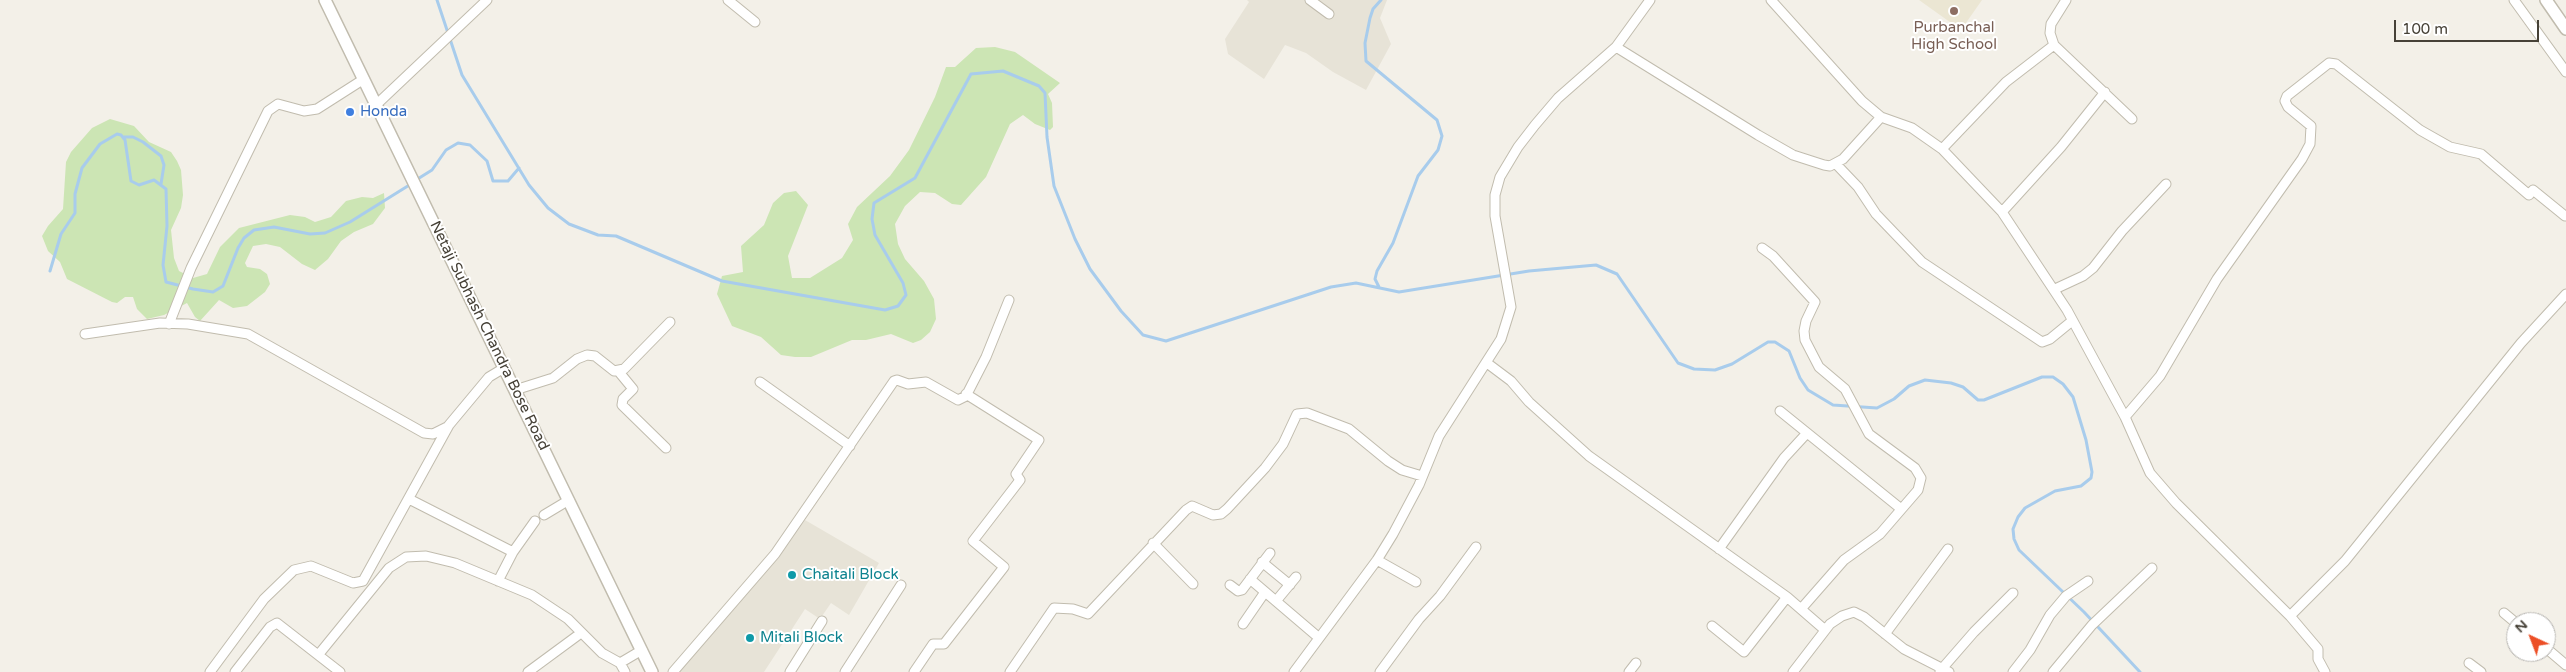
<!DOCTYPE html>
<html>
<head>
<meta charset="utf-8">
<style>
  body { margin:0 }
  #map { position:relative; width:2566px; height:672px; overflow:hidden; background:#f3f0e8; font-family:"Varela Round",sans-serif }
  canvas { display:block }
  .north { position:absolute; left:2506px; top:612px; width:50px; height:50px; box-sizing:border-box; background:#fff; border:1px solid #b5b3af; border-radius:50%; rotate:317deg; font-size:14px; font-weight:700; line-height:20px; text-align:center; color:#464137 }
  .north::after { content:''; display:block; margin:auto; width:18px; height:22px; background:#ec4f26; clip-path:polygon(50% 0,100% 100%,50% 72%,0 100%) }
  .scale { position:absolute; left:2394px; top:20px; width:145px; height:22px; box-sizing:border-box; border:2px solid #464137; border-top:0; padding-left:6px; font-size:15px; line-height:18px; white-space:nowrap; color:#464137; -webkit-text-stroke:4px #fff; paint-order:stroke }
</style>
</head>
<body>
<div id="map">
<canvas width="2566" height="672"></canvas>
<div class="north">N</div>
<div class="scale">100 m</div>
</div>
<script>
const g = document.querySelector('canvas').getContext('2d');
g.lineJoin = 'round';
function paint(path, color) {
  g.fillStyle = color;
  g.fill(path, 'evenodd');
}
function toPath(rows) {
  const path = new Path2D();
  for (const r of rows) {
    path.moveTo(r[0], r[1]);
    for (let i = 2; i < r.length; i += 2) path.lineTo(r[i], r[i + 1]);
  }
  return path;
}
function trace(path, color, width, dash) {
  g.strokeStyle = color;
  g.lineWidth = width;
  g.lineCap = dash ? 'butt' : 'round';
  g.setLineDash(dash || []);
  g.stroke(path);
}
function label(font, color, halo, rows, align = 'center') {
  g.font = font + ' "Varela Round",sans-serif';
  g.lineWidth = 4;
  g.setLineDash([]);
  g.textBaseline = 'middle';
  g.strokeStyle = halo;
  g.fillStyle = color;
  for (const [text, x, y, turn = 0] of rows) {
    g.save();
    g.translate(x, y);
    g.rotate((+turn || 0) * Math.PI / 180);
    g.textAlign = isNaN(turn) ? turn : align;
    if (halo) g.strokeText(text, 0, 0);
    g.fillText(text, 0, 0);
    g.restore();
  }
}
paint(toPath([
  [1247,0,1387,0,1380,18,1391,44,1366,90,1333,72,1306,53,1285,45,1264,79,1228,54,1225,39,1249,2],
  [805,520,879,563,849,615,831,603,820,619,805,609,764,672,679,672,751,588]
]), '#e7e3d7');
paint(toPath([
  [1919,0,1982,0,1961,30]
]), '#ebe6d3');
paint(toPath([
  [995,47,1015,52,1060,83,1048,94,1052,103,1053,127,1050,130,1035,124,1023,115,1010,124,986,177,961,205,952,204,935,193,920,192,905,206,895,224,898,244,905,259,924,281,934,299,936,319,930,332,921,340,913,343,891,334,866,340,852,340,811,357,795,357,781,355,761,337,732,326,717,294,722,276,743,272,741,246,764,225,773,203,784,193,796,191,808,205,788,256,792,278,810,278,842,258,853,240,848,224,857,207,890,176,909,150,935,97,946,67,955,67,976,48],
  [110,119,134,126,149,142,171,152,177,161,181,170,183,195,181,208,171,230,174,258,179,271,193,278,207,274,220,247,239,228,290,215,305,217,315,222,331,217,346,201,362,197,373,198,384,193,385,208,373,224,354,232,341,241,328,259,315,270,302,264,280,247,266,244,253,246,245,263,247,267,260,269,267,274,270,284,265,292,247,306,233,308,219,300,200,321,195,317,187,303,164,315,147,319,137,309,133,297,125,297,117,303,112,302,67,279,60,262,48,251,42,236,48,226,63,209,66,162,71,152,92,128]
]), '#cce5b4');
trace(toPath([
  [437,0,462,75,529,185,548,208,569,224,598,235,616,236,722,281,885,310,898,306,906,295,903,283,875,235,872,219,874,203,915,178,971,74,1003,71,1039,86,1045,93,1047,137,1054,186,1075,239,1090,269,1121,311,1143,335,1166,341,1331,287,1356,283,1399,292,1529,271,1596,265,1617,274,1678,363,1694,369,1715,370,1732,364,1768,342,1775,342,1789,351,1800,378,1808,390,1833,405,1877,408,1894,399,1909,386,1925,380,1951,383,1963,387,1978,400,1984,400,2042,377,2053,377,2063,384,2073,397,2086,440,2092,472,2091,478,2081,486,2055,491,2025,508,2018,517,2013,529,2014,539,2019,550,2084,612,2140,672],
  [124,137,133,137,143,142,161,156,164,165,161,184],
  [416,180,432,170,446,150,458,143,470,145,487,161,493,181,508,181,519,168],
  [50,271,61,234,75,213,75,194,82,168,100,144,117,134,121,135,125,140,131,181,139,185,154,180,166,189,167,226,163,265,166,282,193,289,213,292,223,286,238,248,244,238,254,230,274,227,310,234,325,233,350,222,411,184],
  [1379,287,1375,279,1377,271,1393,243,1418,176,1438,150,1442,136,1437,120,1366,61,1365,43,1370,18,1373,9,1381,0]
]), '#a8ccec', 3);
const minor = toPath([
  [728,0,755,22],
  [1310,0,1329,14],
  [1771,0,1862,101,1881,117,1912,128,1942,149,2002,212,2067,310,2125,417,2150,473,2176,503,2290,616,2318,649,2318,659,2325,672],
  [2066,0,2051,24,2050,33,2054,45,2132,119],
  [2514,0,2566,72],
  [1616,47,1758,135,1793,155,1824,165,1830,166,1843,159,1881,117],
  [376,105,487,0],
  [1942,149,2006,82,2054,45],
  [1836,164,1858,187,1876,214,1922,262,2042,342,2050,339,2072,321],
  [2002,212,2061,147,2105,92],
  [1762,248,1773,256,1815,302,1806,321,1804,331,1805,340,1819,367,1845,389,1869,434,1915,468,1921,478,1918,490,1880,534,1844,560,1801,609],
  [2055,289,2083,276,2093,268,2122,231,2166,184],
  [169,324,191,268,268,111,278,104,304,111,317,109,364,79],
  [85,334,160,323,188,324,248,334,424,433,433,434,447,427],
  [1487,363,1511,381,1529,402,1589,456,1787,597,1825,630],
  [619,372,633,389,623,399,622,405,666,448],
  [760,382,850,446],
  [515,390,553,378,577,359,587,355,595,356,614,371,624,369,670,322],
  [1780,411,1900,508],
  [2125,417,2160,376,2217,279,2302,159,2310,144,2311,126,2288,107,2285,101,2287,96,2329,63,2336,64,2420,130,2450,147,2481,154,2529,195,2533,190,2565,216],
  [409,499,513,552],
  [544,515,569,500],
  [1153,543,1193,584],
  [1719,549,1784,458,1807,433],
  [1377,560,1416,582],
  [1262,562,1290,585],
  [1250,579,1318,637],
  [498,581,513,552,535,521],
  [1230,585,1238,591,1242,590,1270,553],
  [1276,601,1296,577],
  [2504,613,2516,623],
  [2290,616,2345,561,2521,343,2566,294],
  [1243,624,1265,592],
  [1712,626,1744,652,1787,597],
  [1885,634,1948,549],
  [2546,648,2566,665],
  [319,654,389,568,406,557,426,556,455,563,532,595,568,619,602,653,620,663,625,672],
  [620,663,642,650],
  [2469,663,2481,672],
  [1940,671,1974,632,2013,593],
  [210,672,264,599,294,570,311,566,353,583,363,581,449,425,489,377,504,368],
  [235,672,270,627,277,623,340,672],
  [528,672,581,633],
  [673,672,775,554,894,381,897,380,908,384,926,382,958,400,966,396,986,357,1009,300],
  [790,672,822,621],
  [845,672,901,585],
  [914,672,933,644,944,644,1004,567,973,541,1020,480,1016,474,1039,440,966,394],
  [1010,672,1054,608,1073,609,1088,614,1186,510,1192,506,1213,515,1221,514,1227,509,1265,468,1283,444,1297,414,1307,413,1349,429,1388,461,1402,470,1422,476],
  [1294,672,1377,560,1393,534,1419,485,1439,436,1501,339,1511,307,1495,216,1495,195,1500,177,1518,147,1535,125,1558,98,1616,47,1650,0],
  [1380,672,1419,619,1440,596,1476,547],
  [1629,672,1636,663],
  [1793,672,1830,624,1842,616,1854,612,1864,617,1904,649,1949,672],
  [2013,672,2030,650,2050,615,2066,596,2088,581],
  [2053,672,2092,625,2152,568]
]);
const tertiary = toPath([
  [325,0,652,672],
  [2546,0,2566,29]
]);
trace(minor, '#c1bcae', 11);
trace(tertiary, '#c1bcae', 14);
trace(minor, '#fff', 9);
trace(tertiary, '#fff', 11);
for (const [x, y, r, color] of [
  [1954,11,5,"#8d6e63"],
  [350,112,5,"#3f7fe0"],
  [792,575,5,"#0f9aa8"],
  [750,638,5,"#0f9aa8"]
]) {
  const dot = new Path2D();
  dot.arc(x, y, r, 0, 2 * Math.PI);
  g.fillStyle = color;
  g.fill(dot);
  trace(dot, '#fff', 2);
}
label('15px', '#785e54', '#fff', [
  ["Purbanchal",1954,28],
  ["High School",1954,45]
]);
label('15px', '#366cbe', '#fff', [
  ["Honda",360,112]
], 'left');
label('15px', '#464137', '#fff', [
  ["Netaji Subhash Chandra Bose Road",489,336,64]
]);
label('15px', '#0d838f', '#fff', [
  ["Chaitali Block",802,575],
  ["Mitali Block",760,638]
], 'left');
</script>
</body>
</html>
